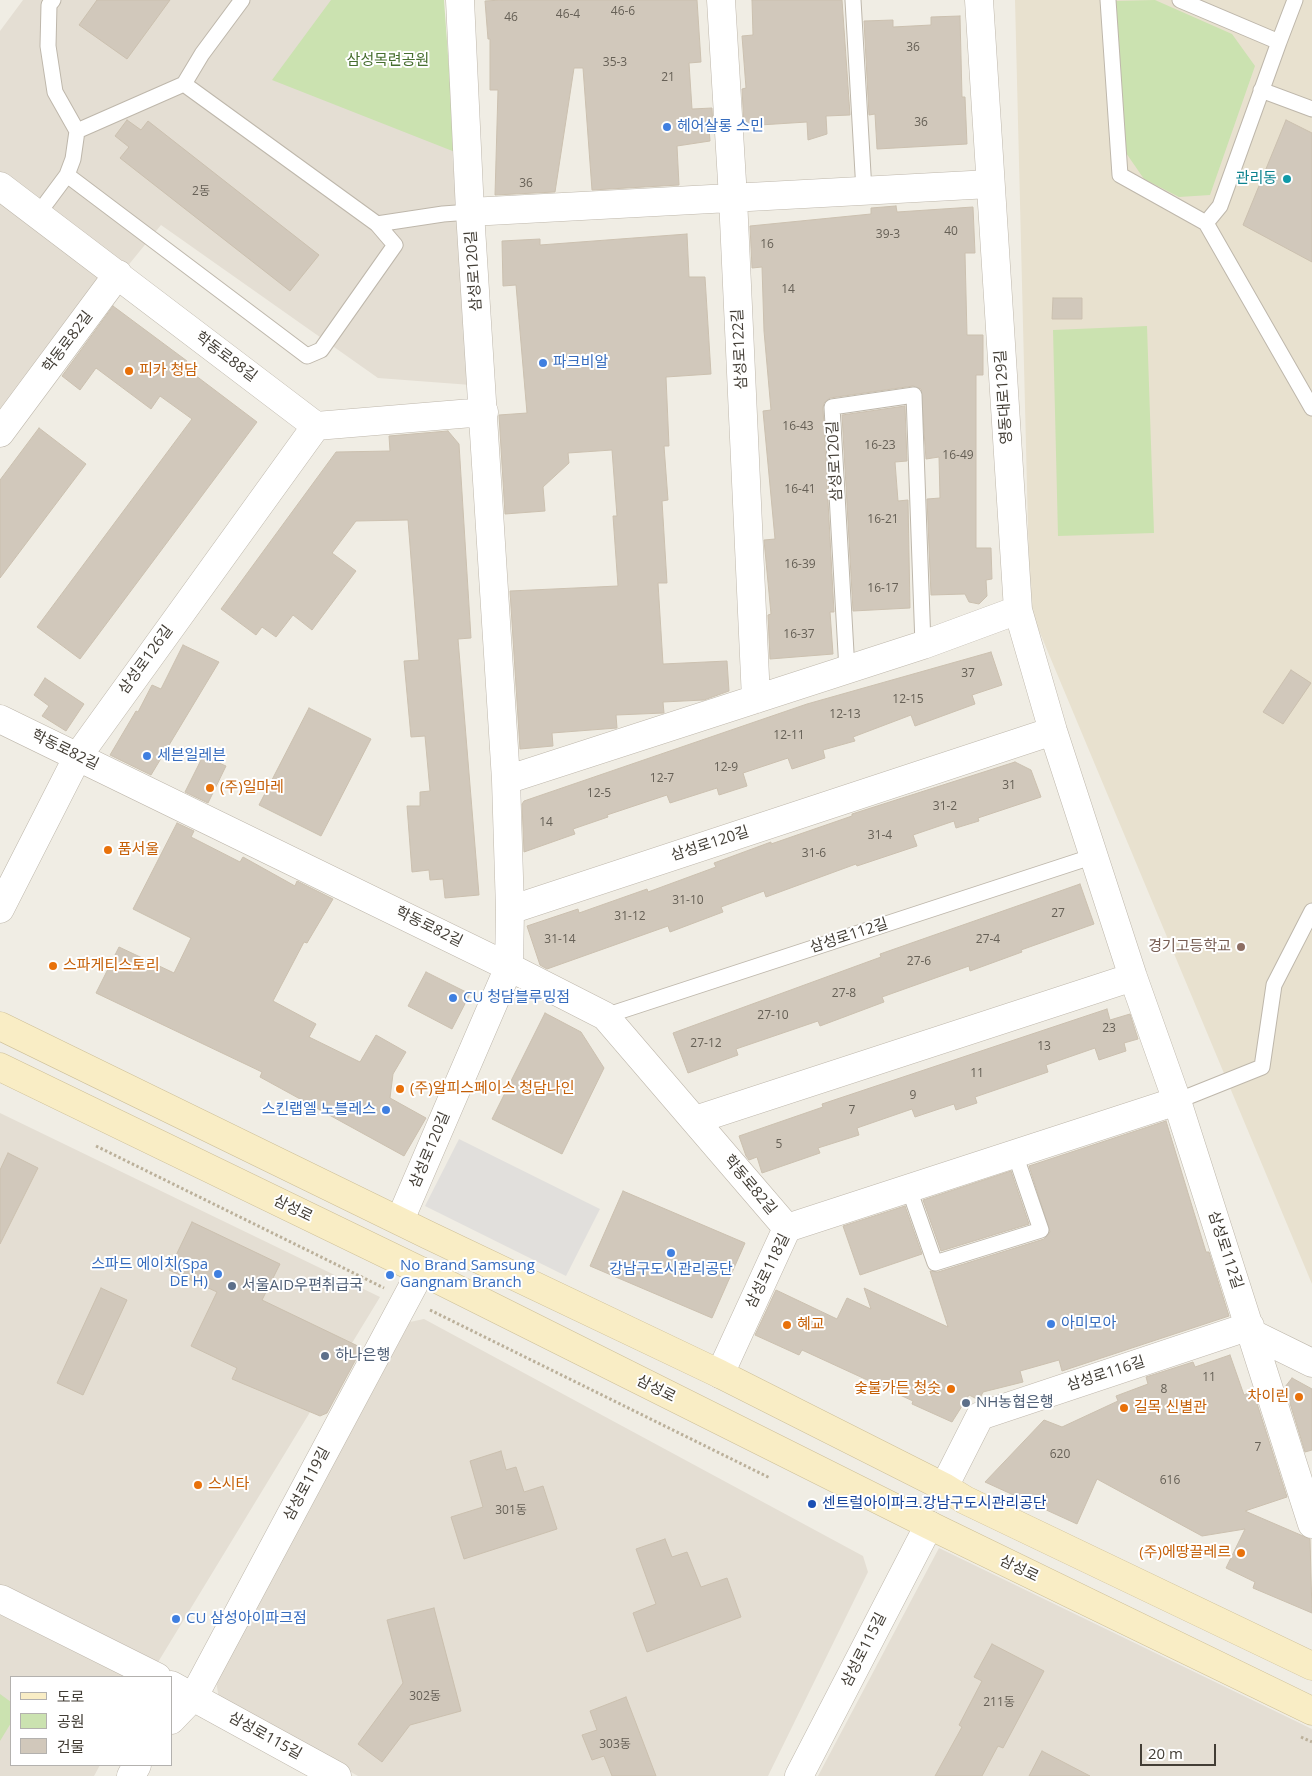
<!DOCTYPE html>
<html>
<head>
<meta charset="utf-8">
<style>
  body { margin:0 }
  #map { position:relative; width:1312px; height:1776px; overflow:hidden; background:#f0ede4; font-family:"Open Sans","Noto Sans KR",sans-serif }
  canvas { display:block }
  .legend { position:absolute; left:10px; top:1676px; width:162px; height:90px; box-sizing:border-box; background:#fff; border:1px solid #b3b1ae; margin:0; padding:6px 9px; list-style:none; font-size:15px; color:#423d35 }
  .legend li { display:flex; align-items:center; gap:10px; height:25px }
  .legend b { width:25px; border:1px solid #b3b1ae }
  .scale { position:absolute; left:1140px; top:1744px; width:76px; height:22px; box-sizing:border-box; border:2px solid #423d35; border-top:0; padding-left:6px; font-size:15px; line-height:18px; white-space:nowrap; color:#423d35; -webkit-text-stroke:4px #fff; paint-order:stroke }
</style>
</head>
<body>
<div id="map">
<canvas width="1312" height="1776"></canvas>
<ul class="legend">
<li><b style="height:6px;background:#f9edc5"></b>도로</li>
<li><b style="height:14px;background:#cbe2b0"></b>공원</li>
<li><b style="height:14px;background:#d1c8bb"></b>건물</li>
</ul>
<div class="scale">20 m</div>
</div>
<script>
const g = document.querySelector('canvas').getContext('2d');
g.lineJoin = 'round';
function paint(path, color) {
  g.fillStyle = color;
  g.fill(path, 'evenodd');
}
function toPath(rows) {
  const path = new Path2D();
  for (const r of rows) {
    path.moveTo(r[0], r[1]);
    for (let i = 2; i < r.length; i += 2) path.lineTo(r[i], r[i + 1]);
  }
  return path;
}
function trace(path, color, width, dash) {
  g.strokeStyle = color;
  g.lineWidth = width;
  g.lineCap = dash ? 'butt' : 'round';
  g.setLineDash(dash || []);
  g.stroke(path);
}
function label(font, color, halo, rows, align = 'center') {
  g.font = font + ' "Open Sans","Noto Sans KR",sans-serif';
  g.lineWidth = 4;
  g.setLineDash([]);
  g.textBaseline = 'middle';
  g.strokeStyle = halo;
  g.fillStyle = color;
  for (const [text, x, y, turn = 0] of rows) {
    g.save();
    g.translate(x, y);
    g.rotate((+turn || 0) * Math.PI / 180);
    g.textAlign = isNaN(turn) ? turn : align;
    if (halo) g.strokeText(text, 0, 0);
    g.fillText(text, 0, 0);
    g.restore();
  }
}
paint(toPath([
  [23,0,440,0,471,385,378,378,161,225,0,423,0,31],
  [0,1113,380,1297,149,1677,11,1677,11,1765,100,1765,94,1776,0,1776],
  [424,1319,863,1556,868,1572,768,1776,358,1776,219,1699,216,1681,410,1322],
  [939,1548,1312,1729,1312,1776,818,1776]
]), '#e4ded3');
paint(toPath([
  [1015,0,1312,0,1312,1284,1030,609]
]), '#e8e1cf');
paint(toPath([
  [331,0,444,0,455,152,272,80],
  [1155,0,1232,34,1255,66,1210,195,1179,197,1144,179,1124,150,1115,1],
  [1147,326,1154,533,1058,536,1053,330],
  [0,1694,11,1702,11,1723,0,1741]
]), '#cbe2b0');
paint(toPath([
  [459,1139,600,1209,566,1276,425,1206]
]), '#e1dfdc');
const building = toPath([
  [97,0,170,0,127,59,79,25,97,0],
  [502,0,697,0,701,62,689,63,692,109,712,108,713,128,709,128,710,141,677,146,679,185,592,190,583,68,574,68,555,192,495,195,498,90,490,90,490,39,488,39,485,1,502,0],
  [752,0,842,0,850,115,826,116,827,134,808,140,807,122,744,126,742,89,746,88,742,36,753,35,752,0],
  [960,16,962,97,965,97,967,144,877,149,875,114,869,115,864,21,893,20,893,27,931,25,931,17,960,16],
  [127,120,141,130,148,121,319,255,290,291,120,158,129,147,115,136,127,120],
  [1286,120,1312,133,1312,262,1243,225,1286,120],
  [896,206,897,212,973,207,975,253,965,253,967,335,983,335,983,375,976,375,976,548,991,548,992,579,986,580,987,596,979,604,969,602,965,594,931,595,927,499,940,498,939,457,926,459,921,389,913,386,830,398,824,403,823,408,834,612,830,612,833,654,770,659,768,615,771,614,764,540,775,539,763,411,771,410,764,331,762,267,752,268,750,226,871,214,871,208,896,206],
  [687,234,689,277,705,277,711,374,666,377,669,446,664,446,668,500,662,501,667,583,658,583,663,664,727,661,729,691,704,700,663,702,664,713,616,715,617,728,552,733,553,746,520,749,510,591,618,586,613,516,617,516,612,450,568,453,569,463,543,487,545,511,505,514,499,415,527,413,516,285,503,286,502,241,540,239,540,245,687,234],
  [1053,298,1082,298,1082,319,1052,319,1053,298],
  [113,306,187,361,183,366,257,422,80,659,37,627,192,419,160,396,151,409,96,368,80,390,62,376,113,306],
  [905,406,907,461,895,462,898,501,908,500,910,608,853,611,842,415,905,406],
  [39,428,86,464,0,578,0,480,39,428],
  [448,431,459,444,471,638,458,639,479,895,445,898,443,879,430,880,429,870,412,872,407,806,420,806,420,792,430,791,425,736,411,737,404,661,419,660,408,520,356,521,332,553,356,571,312,630,293,615,276,637,262,627,256,635,221,609,336,452,390,451,389,436,448,431],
  [183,645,219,662,151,775,110,755,136,711,138,712,152,685,161,689,183,645],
  [991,652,1002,685,972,695,975,704,915,726,911,715,853,737,855,741,823,750,825,758,792,769,788,758,743,773,747,786,719,795,717,788,670,803,667,795,607,815,608,817,573,829,575,834,524,852,522,804,524,801,807,704,991,652],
  [1291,670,1311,683,1283,724,1263,712,1291,670],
  [45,678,84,704,66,731,42,716,49,706,34,695,45,678],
  [309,708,371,739,321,836,259,805,309,708],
  [203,756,226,766,208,803,185,792,203,756],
  [1015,762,1031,770,1041,797,978,818,979,821,956,828,954,821,913,835,917,846,857,866,856,864,766,897,764,891,721,907,723,912,670,932,668,926,547,969,540,965,527,926,578,909,579,913,647,889,648,892,716,867,714,863,771,842,771,844,852,816,852,814,1015,762],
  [177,823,194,831,191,837,240,862,243,857,295,886,297,881,333,899,307,943,304,942,273,1001,316,1024,309,1037,360,1062,376,1035,406,1052,393,1074,390,1098,426,1118,404,1156,260,1077,262,1072,96,993,119,947,174,973,191,938,133,909,177,823],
  [1080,884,1094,924,1021,950,1022,952,970,971,969,966,882,997,884,1002,820,1026,818,1021,736,1049,738,1055,688,1073,673,1033,881,957,880,954,1080,884],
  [426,972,470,994,452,1029,408,1006,426,972],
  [1107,1009,1110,1020,1130,1014,1138,1039,1124,1043,1126,1051,1099,1060,1095,1048,1046,1065,1048,1072,975,1097,977,1103,956,1110,954,1104,915,1117,912,1109,857,1128,859,1135,818,1148,820,1153,762,1173,757,1157,749,1160,746,1156,739,1136,823,1107,822,1104,1107,1009],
  [545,1013,581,1032,604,1068,562,1154,492,1119,545,1013],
  [1166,1121,1206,1252,1209,1252,1229,1316,1062,1371,1059,1360,1020,1371,1023,1382,983,1392,979,1400,969,1395,952,1422,912,1404,913,1401,802,1350,799,1355,755,1335,776,1290,837,1319,847,1298,871,1309,864,1288,948,1327,930,1271,938,1272,1044,1239,1050,1232,1029,1166,1166,1121],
  [8,1153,38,1168,0,1244,0,1170,8,1153],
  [1011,1171,1029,1224,941,1251,923,1200,1011,1171],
  [623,1191,745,1243,712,1318,590,1266,623,1191],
  [905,1206,922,1254,860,1275,843,1226,905,1206],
  [192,1222,280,1264,262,1300,362,1348,327,1413,320,1416,232,1379,237,1368,191,1346,217,1292,169,1270,192,1222],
  [101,1288,127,1300,83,1395,57,1383,101,1288],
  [1230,1355,1244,1395,1253,1391,1287,1497,1245,1511,1310,1539,1312,1613,1253,1588,1255,1582,1226,1568,1245,1529,1202,1536,1097,1479,1077,1524,985,1482,1044,1420,1062,1427,1118,1401,1116,1396,1148,1384,1146,1377,1193,1362,1195,1367,1230,1355],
  [1292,1378,1312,1389,1312,1450,1305,1452,1285,1387,1292,1378],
  [501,1451,506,1470,516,1467,524,1492,543,1486,557,1529,464,1559,451,1517,483,1507,470,1461,501,1451],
  [665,1539,672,1557,687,1552,701,1587,727,1578,741,1617,647,1652,633,1613,656,1604,636,1549,665,1539],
  [434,1608,461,1711,410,1725,382,1762,358,1744,403,1683,387,1620,434,1608],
  [992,1644,1044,1671,1003,1748,998,1746,982,1776,935,1776,962,1727,959,1725,982,1681,974,1677,992,1644],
  [626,1697,656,1776,612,1776,604,1756,592,1760,582,1735,597,1730,590,1711,626,1697],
  [1042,1751,1090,1776,1029,1776,1042,1751]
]);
paint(building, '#d1c8bb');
trace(building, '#cbc0af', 1);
const lane = toPath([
  [853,0,864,191],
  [1108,0,1120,175,1206,223,1312,408],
  [1180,0,1279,42,1220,206,1206,223],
  [1279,42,1295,0],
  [184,84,377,224,443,214,470,212],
  [1261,90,1312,109],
  [77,131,184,84,202,54,242,0],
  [67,175,307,356,321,350,395,245,377,224],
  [38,214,67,175,73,159,77,131,55,92,48,46,49,5,53,0],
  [847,670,832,407,914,395,923,645],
  [605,1016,1094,856],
  [1177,1101,1262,1067,1274,985,1312,911],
  [909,1189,935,1263,1041,1230,1015,1154]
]);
const street = toPath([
  [721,0,733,198,756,699],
  [979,0,1018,610,1053,731,1133,977,1177,1101,1312,1524],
  [0,186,316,426,484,412],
  [470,212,990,184],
  [0,433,118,274],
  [0,719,509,967,605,1016,787,1228],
  [506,780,923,645,1018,610],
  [0,909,78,756,316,426],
  [510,910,1053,731],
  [695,1120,1133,977],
  [400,1220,509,967,510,910,506,780,470,212,460,0],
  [1253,1334,1312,1363],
  [720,1374,787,1228,1177,1101],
  [944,1487,980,1416,1250,1326],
  [1,1599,157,1677],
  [171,1685,337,1776],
  [171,1720,194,1696,421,1271],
  [131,1776,137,1765],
  [799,1776,929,1525]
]);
const secondary = toPath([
  [0,1026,428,1235,720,1374,944,1487,965,1500,1312,1666],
  [0,1067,421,1271,929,1525,1312,1711]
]);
trace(lane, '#beb7ab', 17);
trace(street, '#beb7ab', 29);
trace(secondary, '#cdbf97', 29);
trace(toPath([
  [96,1146,384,1288],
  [430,1310,770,1478],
  [1301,1737,1312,1742]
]), '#bbb09a', 3, [2.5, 2.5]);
trace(lane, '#fff', 15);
trace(street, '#fff', 28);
trace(secondary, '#f9edc5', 28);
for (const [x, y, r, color] of [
  [667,127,5,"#3f7fe0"],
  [1287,179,5,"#0f9aa8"],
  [543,363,5,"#3f7fe0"],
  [129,371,5,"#e8710a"],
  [147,756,5,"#3f7fe0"],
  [210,788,5,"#e8710a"],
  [108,850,5,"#e8710a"],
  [1241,947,5,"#8d6e63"],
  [53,966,5,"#e8710a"],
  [453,998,5,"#3f7fe0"],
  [400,1089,5,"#e8710a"],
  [386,1110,5,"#3f7fe0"],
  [671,1253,5,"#3f7fe0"],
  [218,1274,5,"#3f7fe0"],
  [390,1275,5,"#3f7fe0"],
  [232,1286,5,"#5c6f8a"],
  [1051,1324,5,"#3f7fe0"],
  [787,1325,5,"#e8710a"],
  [325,1356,5,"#5c6f8a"],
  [951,1389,5,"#e8710a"],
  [1299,1397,5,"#e8710a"],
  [966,1403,5,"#5c6f8a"],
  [1124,1408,5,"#e8710a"],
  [198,1485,5,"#e8710a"],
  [812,1504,5,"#1a4fb4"],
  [1241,1553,5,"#e8710a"],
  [176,1619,5,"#3f7fe0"]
]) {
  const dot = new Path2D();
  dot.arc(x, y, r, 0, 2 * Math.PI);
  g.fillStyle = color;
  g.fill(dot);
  trace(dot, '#fff', 2);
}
label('12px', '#666056', null, [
  ["46-6",623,12],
  ["46-4",568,15],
  ["46",511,18],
  ["36",913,48],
  ["35-3",615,63],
  ["21",668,78],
  ["36",921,123],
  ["36",526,184],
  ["2동",201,192],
  ["40",951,232],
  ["39-3",888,235],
  ["16",767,245],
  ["14",788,290],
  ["16-43",798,427],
  ["16-23",880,446],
  ["16-49",958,456],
  ["16-41",800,490],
  ["16-21",883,520],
  ["16-39",800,565],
  ["16-17",883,589],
  ["16-37",799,635],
  ["37",968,674],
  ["12-15",908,700],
  ["12-13",845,715],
  ["12-11",789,736],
  ["12-9",726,768],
  ["12-7",662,779],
  ["31",1009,786],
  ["12-5",599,794],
  ["31-2",945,807],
  ["14",546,823],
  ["31-4",880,836],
  ["31-6",814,854],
  ["31-10",688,901],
  ["27",1058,914],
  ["31-12",630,917],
  ["31-14",560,940],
  ["27-4",988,940],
  ["27-6",919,962],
  ["27-8",844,994],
  ["27-10",773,1016],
  ["23",1109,1029],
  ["27-12",706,1044],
  ["13",1044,1047],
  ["11",977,1074],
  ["9",913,1096],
  ["7",852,1111],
  ["5",779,1145],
  ["11",1209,1378],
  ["8",1164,1390],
  ["7",1258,1448],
  ["620",1060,1455],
  ["616",1170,1481],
  ["301동",511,1511],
  ["302동",425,1697],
  ["211동",999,1703],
  ["303동",615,1745]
]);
label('15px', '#466e2e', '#fff', [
  ["삼성목련공원",388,61]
]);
label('15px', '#366cbe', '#fff', [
  ["헤어살롱 스민",677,127],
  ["파크비알",553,363],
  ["세븐일레븐",157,756],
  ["CU 청담블루밍점",463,998],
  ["스킨랩엘 노블레스",376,1110,"right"],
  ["스파드 에이치(Spa",208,1265,"right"],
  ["DE H)",208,1282,"right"],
  ["No Brand Samsung",400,1266],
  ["Gangnam Branch",400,1283],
  ["강남구도시관리공단",671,1270,"center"],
  ["아미모아",1061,1324],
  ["CU 삼성아이파크점",186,1619]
], 'left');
label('15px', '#0d838f', '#fff', [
  ["관리동",1277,179]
], 'right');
label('15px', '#423d35', '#fff', [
  ["삼성로120길",474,271,-94],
  ["학동로82길",68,342,-53],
  ["삼성로122길",740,349,-93],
  ["학동로88길",226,357,37],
  ["영동대로129길",1004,397,-94],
  ["삼성로120길",835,461,-93],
  ["삼성로126길",146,660,-54],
  ["학동로82길",65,750,26],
  ["삼성로120길",710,844,-18],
  ["학동로82길",429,927,26],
  ["삼성로112길",849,936,-18],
  ["삼성로120길",430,1150,-67],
  ["학동로82길",750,1185,50],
  ["삼성로",293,1209,26],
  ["삼성로112길",1225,1250,72],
  ["삼성로118길",768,1271,-64],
  ["삼성로116길",1106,1374,-18],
  ["삼성로",656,1389,27],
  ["삼성로119길",307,1484,-62],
  ["삼성로",1019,1569,26],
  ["삼성로115길",864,1650,-63],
  ["삼성로115길",265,1736,29]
]);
label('15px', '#c56008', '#fff', [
  ["피카 청담",139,371],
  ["(주)일마레",220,788],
  ["품서울",118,850],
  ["스파게티스토리",63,966],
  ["(주)알피스페이스 청담나인",410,1089],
  ["혜교",797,1325],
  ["숯불가든 청숫",941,1389,"right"],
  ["차이린",1289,1397,"right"],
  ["길목 신별관",1134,1408],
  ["스시타",208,1485],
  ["(주)에땅끌레르",1231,1553,"right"]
], 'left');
label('15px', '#785e54', '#fff', [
  ["경기고등학교",1231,947]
], 'right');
label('15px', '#4e5e75', '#fff', [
  ["서울AID우편취급국",242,1286],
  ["하나은행",335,1356],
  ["NH농협은행",976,1403]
], 'left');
label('15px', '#164399', '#fff', [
  ["센트럴아이파크.강남구도시관리공단",822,1504]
], 'left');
</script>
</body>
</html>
